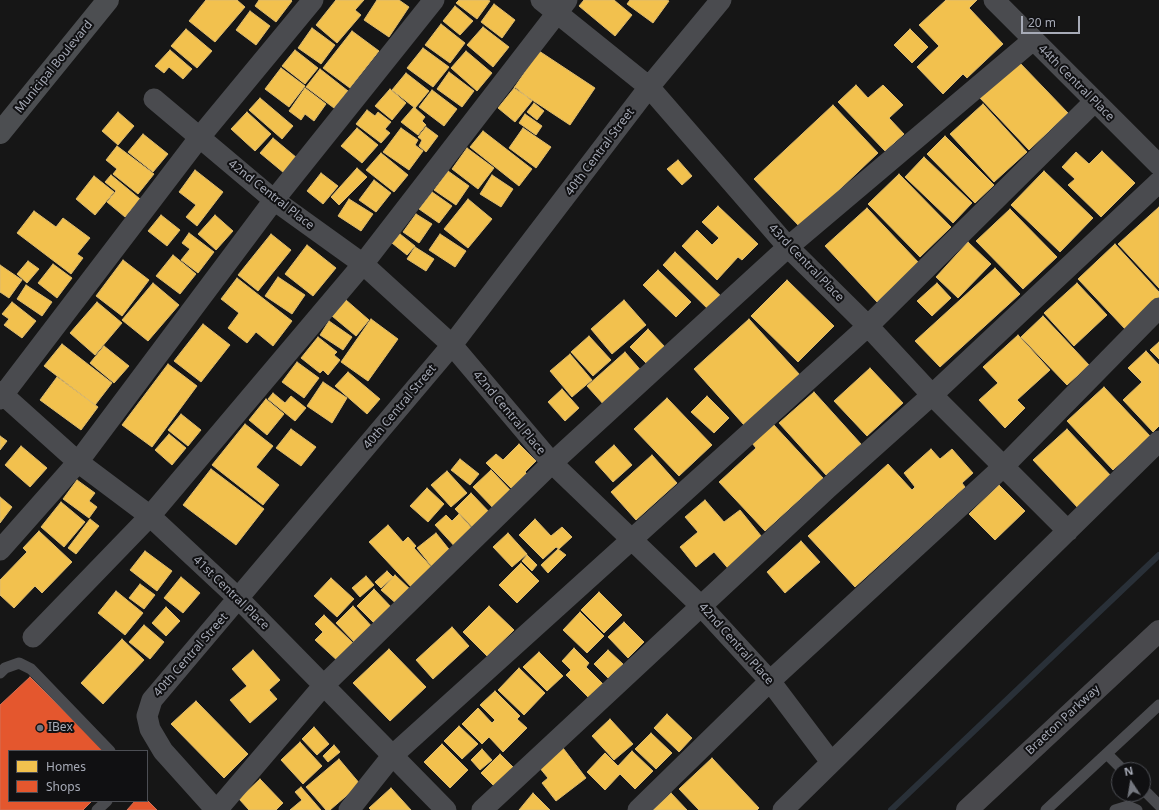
<!DOCTYPE html>
<html>
<head>
<meta charset="utf-8">
<style>
  body { margin:0 }
  #map { position:relative; width:1159px; height:810px; overflow:hidden; background:#161616; font-family:"Noto Sans",sans-serif }
  canvas { display:block }
  .legend { position:absolute; left:8px; top:750px; width:140px; height:52px; box-sizing:border-box; background:#101012; border:1px solid #4c4e54; margin:0; padding:5px 7px; list-style:none; font-size:12px; color:#a7abb7 }
  .legend li { display:flex; align-items:center; gap:8px; height:20px }
  .legend b { width:20px; border:1px solid #4c4e54 }
  .north { position:absolute; left:1111px; top:762px; width:40px; height:40px; box-sizing:border-box; background:#101012; border:1px solid #4c4e54; border-radius:50%; rotate:348deg; font-size:11px; font-weight:700; line-height:16px; text-align:center; color:#a7abb7 }
  .north::after { content:''; display:block; margin:auto; width:14px; height:18px; background:#74777f; clip-path:polygon(50% 0,100% 100%,50% 72%,0 100%) }
  .scale { position:absolute; left:1021px; top:16px; width:59px; height:18px; box-sizing:border-box; border:2px solid #a7abb7; border-top:0; padding-left:5px; font-size:12px; line-height:14px; white-space:nowrap; color:#a7abb7; -webkit-text-stroke:3px #101012; paint-order:stroke }
</style>
</head>
<body>
<div id="map">
<canvas width="1159" height="810"></canvas>
<ul class="legend">
<li><b style="height:11px;background:#f2c14e"></b>Homes</li>
<li><b style="height:11px;background:#e4572e"></b>Shops</li>
</ul>
<div class="north">N</div>
<div class="scale">20 m</div>
</div>
<script>
const g = document.querySelector('canvas').getContext('2d');
g.lineJoin = 'round';
function paint(path, color) {
  g.fillStyle = color;
  g.fill(path, 'evenodd');
}
function toPath(rows) {
  const path = new Path2D();
  for (const r of rows) {
    path.moveTo(r[0], r[1]);
    for (let i = 2; i < r.length; i += 2) path.lineTo(r[i], r[i + 1]);
  }
  return path;
}
function trace(path, color, width, dash) {
  g.strokeStyle = color;
  g.lineWidth = width;
  g.lineCap = dash ? 'butt' : 'round';
  g.setLineDash(dash || []);
  g.stroke(path);
}
function label(font, color, halo, rows, align = 'center') {
  g.font = font + ' "Noto Sans",sans-serif';
  g.lineWidth = 4;
  g.setLineDash([]);
  g.textBaseline = 'middle';
  g.strokeStyle = halo;
  g.fillStyle = color;
  for (const [text, x, y, turn = 0] of rows) {
    g.save();
    g.translate(x, y);
    g.rotate((+turn || 0) * Math.PI / 180);
    g.textAlign = isNaN(turn) ? turn : align;
    if (halo) g.strokeText(text, 0, 0);
    g.fillText(text, 0, 0);
    g.restore();
  }
}
const homes = toPath([
  [206,0,237,0,245,7,215,42,189,21,206,0],
  [259,0,291,0,292,1,276,22,255,6,259,0],
  [336,0,364,0,355,10,361,15,337,43,316,25,336,0],
  [377,0,399,0,409,7,389,37,364,20,377,0],
  [459,0,488,0,490,1,477,19,456,3,459,0],
  [584,0,614,0,632,15,615,36,579,6,584,0],
  [630,0,667,0,669,1,653,23,627,4,630,0],
  [946,0,977,0,969,8,1003,44,967,78,963,74,943,94,917,67,939,46,919,25,946,0],
  [494,4,515,20,502,38,481,22,494,4],
  [455,6,473,21,460,35,443,21,455,6],
  [250,11,270,26,256,45,236,30,250,11],
  [441,24,465,43,450,63,425,45,441,24],
  [483,27,509,47,493,67,467,45,483,27],
  [312,28,335,45,321,64,298,48,312,28],
  [186,29,212,51,197,68,171,46,186,29],
  [910,29,928,47,912,63,894,45,910,29],
  [352,31,379,51,350,88,323,68,352,31],
  [423,48,449,67,433,87,407,68,423,48],
  [170,50,192,69,183,79,169,67,164,73,155,66,170,50],
  [295,50,318,68,305,84,282,66,295,50],
  [466,51,492,73,477,91,451,68,466,51],
  [539,51,595,88,570,125,514,88,539,51],
  [1019,62,1068,113,1029,150,980,98,1019,62],
  [281,68,305,86,289,107,265,89,281,68],
  [320,69,348,91,334,108,306,87,320,69],
  [449,72,474,91,462,107,437,89,449,72],
  [406,73,429,91,415,108,392,90,406,73],
  [856,85,868,98,883,85,903,105,889,118,904,134,885,151,838,102,856,85],
  [515,87,532,101,515,122,498,108,515,87],
  [305,88,326,104,314,121,305,114,301,120,289,111,305,88],
  [390,89,406,103,392,120,375,106,390,89],
  [432,90,457,109,444,126,419,107,432,90],
  [260,98,293,126,282,139,249,110,260,98],
  [534,103,544,111,537,120,527,112,534,103],
  [983,104,1027,152,994,182,950,134,983,104],
  [833,105,878,153,800,227,754,179,833,105],
  [414,107,425,117,422,121,426,125,418,135,401,122,414,107],
  [367,110,375,116,378,112,391,122,385,129,390,133,381,143,356,124,367,110],
  [118,112,134,126,118,145,102,131,118,112],
  [247,112,271,134,255,151,231,129,247,112],
  [525,114,542,126,536,135,519,123,525,114],
  [426,127,438,136,426,152,419,146,422,140,418,137,426,127],
  [357,128,378,145,362,163,341,146,357,128],
  [401,128,418,140,415,145,423,151,409,170,383,152,401,128],
  [523,128,551,147,536,168,509,148,523,128],
  [483,131,532,169,519,186,470,147,483,131],
  [143,134,168,154,153,172,128,152,143,134],
  [945,136,994,185,975,203,927,154,945,136],
  [273,138,297,158,284,173,260,153,273,138],
  [117,146,154,174,138,194,113,174,117,169,106,160,117,146],
  [467,148,494,168,478,189,452,169,467,148],
  [1102,151,1135,183,1101,217,1068,185,1075,179,1062,167,1076,152,1089,164,1102,151],
  [381,153,408,175,394,192,366,170,381,153],
  [924,157,972,203,953,223,905,177,924,157],
  [678,160,692,176,682,185,667,169,678,160],
  [357,168,367,177,339,205,331,197,357,168],
  [195,170,223,192,197,226,186,217,196,205,179,192,195,170],
  [448,171,469,186,456,205,434,190,448,171],
  [1044,171,1093,218,1060,252,1011,205,1044,171],
  [321,173,338,186,323,204,307,191,321,173],
  [899,174,951,227,920,257,868,204,899,174],
  [111,175,140,199,125,217,107,202,116,191,105,182,111,175],
  [492,175,513,189,501,207,480,194,492,175],
  [94,176,114,192,95,215,76,199,94,176],
  [374,180,391,193,376,212,359,200,374,180],
  [432,192,452,206,439,223,419,209,432,192],
  [349,199,373,214,361,231,338,216,349,199],
  [468,199,492,219,468,248,444,229,468,199],
  [718,206,758,244,742,260,738,257,717,280,682,246,697,230,712,245,719,238,702,222,718,206],
  [1159,207,1159,288,1118,244,1159,207],
  [867,208,919,263,877,302,825,246,867,208],
  [1010,209,1057,257,1023,289,976,241,1010,209],
  [34,211,56,227,63,218,90,238,77,254,83,258,71,274,17,233,34,211],
  [416,214,432,224,419,243,403,232,416,214],
  [161,215,180,230,167,246,148,231,161,215],
  [215,215,233,231,216,250,198,234,215,215],
  [189,233,214,252,198,273,181,260,190,249,182,243,189,233],
  [271,234,291,250,258,291,238,275,271,234],
  [400,234,415,246,407,255,392,243,400,234],
  [440,234,466,251,455,267,429,250,440,234],
  [968,242,991,264,958,298,936,277,968,242],
  [1115,244,1159,292,1159,299,1126,330,1078,279,1115,244],
  [307,245,336,268,313,296,285,274,307,245],
  [415,247,434,259,426,271,407,259,415,247],
  [675,252,726,301,713,314,663,265,675,252],
  [173,255,196,274,180,294,156,276,173,255],
  [123,260,149,280,122,316,96,296,123,260],
  [28,261,39,269,27,283,17,274,28,261],
  [53,264,72,278,57,298,38,283,53,264],
  [0,265,22,280,9,298,0,292,0,265],
  [995,268,1020,294,940,367,915,341,995,268],
  [658,270,691,302,676,317,643,285,658,270],
  [278,277,305,295,292,314,265,296,278,277],
  [237,278,292,321,273,346,256,332,247,343,228,328,239,313,221,299,237,278],
  [787,280,834,326,798,362,751,316,787,280],
  [153,283,179,305,148,341,122,320,153,283],
  [937,283,951,298,932,316,917,301,937,283],
  [1077,283,1107,315,1074,346,1044,313,1077,283],
  [26,285,52,302,42,316,17,299,26,285],
  [346,300,369,320,356,336,332,316,346,300],
  [624,300,646,325,612,354,591,329,624,300],
  [12,302,36,321,22,338,4,325,9,319,2,314,12,302],
  [97,302,122,323,95,355,70,333,97,302],
  [1043,316,1089,365,1067,385,1021,337,1043,316],
  [371,319,398,339,368,381,341,362,371,319],
  [749,319,800,375,744,425,694,369,749,319],
  [329,321,352,337,343,350,320,335,329,321],
  [203,324,230,345,201,382,174,361,203,324],
  [648,329,665,347,648,365,630,347,648,329],
  [1018,335,1050,370,1017,400,1025,408,1005,428,979,400,998,383,983,367,1018,335],
  [589,336,611,360,593,376,571,352,589,336],
  [318,337,337,352,334,355,340,360,328,375,323,370,320,373,301,358,318,337],
  [1159,342,1159,359,1150,350,1159,342],
  [62,344,112,383,95,405,44,366,62,344],
  [104,346,129,366,114,383,90,363,104,346],
  [1146,351,1159,365,1159,426,1153,432,1123,400,1142,382,1128,368,1146,351],
  [625,352,643,373,605,406,587,386,625,352],
  [570,354,592,380,572,397,550,371,570,354],
  [297,362,319,378,304,398,282,382,297,362],
  [168,364,197,386,152,447,122,425,168,364],
  [870,368,903,403,867,436,834,401,870,368],
  [348,372,380,399,367,414,335,386,348,372],
  [57,377,98,407,81,430,40,400,57,377],
  [323,382,347,398,332,423,307,406,323,382],
  [1104,387,1150,436,1113,470,1067,421,1104,387],
  [562,389,579,408,565,421,548,402,562,389],
  [814,392,861,444,826,475,779,423,814,392],
  [273,393,285,403,291,396,306,408,295,421,268,399,273,393],
  [707,396,729,418,714,433,691,412,707,396],
  [667,398,712,445,679,476,634,429,667,398],
  [266,399,284,414,267,435,249,420,266,399],
  [181,414,201,430,188,446,168,430,181,414],
  [245,424,273,446,256,467,279,485,263,505,212,465,245,424],
  [773,424,823,478,765,531,719,482,756,448,752,443,773,424],
  [291,429,316,447,301,466,276,448,291,429],
  [1067,429,1112,477,1079,509,1033,460,1067,429],
  [169,434,186,448,172,465,155,450,169,434],
  [0,436,7,441,0,450,0,436],
  [519,444,536,461,525,472,531,478,516,493,486,463,496,454,503,460,519,444],
  [614,445,632,465,613,482,595,462,614,445],
  [21,446,47,468,30,487,5,465,21,446],
  [931,449,940,459,952,449,973,473,962,483,965,487,855,587,808,536,888,464,912,490,915,487,904,473,931,449],
  [652,455,677,483,636,520,611,492,652,455],
  [460,459,479,474,470,485,451,470,460,459],
  [211,469,264,509,236,545,183,505,211,469],
  [491,470,514,494,496,511,473,487,491,470],
  [447,471,467,493,451,507,431,485,447,471],
  [77,480,95,493,89,501,97,507,89,518,63,499,77,480],
  [999,485,1025,511,995,540,969,514,999,485],
  [427,488,444,504,428,522,410,506,427,488],
  [471,493,493,516,477,532,455,509,471,493],
  [0,497,12,507,0,523,0,497],
  [705,500,724,522,740,510,766,542,732,573,714,552,696,567,680,547,698,532,685,517,705,500],
  [61,502,85,522,64,547,41,527,61,502],
  [459,514,476,533,458,550,435,525,446,515,452,521,459,514],
  [90,519,99,526,76,554,68,548,90,519],
  [535,519,551,536,562,527,572,537,559,549,556,547,543,559,519,535,535,519],
  [388,525,403,542,408,537,416,546,414,548,434,570,413,589,369,542,388,525],
  [39,531,72,562,42,593,35,586,14,608,0,595,0,580,27,552,23,548,39,531],
  [436,533,452,553,433,568,417,548,436,533],
  [508,533,527,554,512,567,493,547,508,533],
  [801,541,820,562,785,593,767,572,801,541],
  [558,549,566,555,548,573,541,565,558,549],
  [145,551,172,571,157,591,130,570,145,551],
  [527,555,537,565,532,571,522,561,527,555],
  [521,563,539,581,517,603,499,585,521,563],
  [387,571,393,577,381,588,375,582,387,571],
  [395,575,413,592,399,606,381,590,395,575],
  [366,576,374,585,360,597,352,588,366,576],
  [181,577,200,593,183,613,164,598,181,577],
  [331,578,354,599,337,617,314,596,331,578],
  [140,584,155,595,144,609,129,598,140,584],
  [374,589,393,609,376,625,357,606,374,589],
  [116,591,143,613,125,635,98,613,116,591],
  [599,592,622,615,604,633,581,610,599,592],
  [353,606,375,630,358,646,336,623,353,606],
  [489,606,514,630,487,656,463,632,489,606],
  [166,607,180,621,166,636,152,623,166,607],
  [580,612,604,636,587,653,563,630,580,612],
  [324,615,356,646,340,663,315,640,323,632,315,624,324,615],
  [624,622,644,642,628,658,608,637,624,622],
  [144,625,164,642,150,659,129,642,144,625],
  [452,627,469,646,433,679,416,660,452,627],
  [122,639,144,660,103,704,81,683,122,639],
  [574,648,589,663,586,667,603,684,589,698,566,675,571,670,562,661,574,648],
  [389,649,426,687,390,721,353,683,389,649],
  [253,650,280,680,269,690,277,699,250,723,230,700,247,686,232,669,253,650],
  [608,650,623,664,608,678,594,664,608,650],
  [539,652,563,676,547,691,523,667,539,652],
  [519,668,545,693,524,715,498,690,519,668],
  [495,691,520,716,517,719,527,728,503,752,489,737,482,744,462,724,478,708,492,723,495,720,480,705,495,691],
  [196,701,248,754,224,778,171,724,196,701],
  [667,714,692,738,679,752,654,728,667,714],
  [610,719,633,744,614,760,592,736,610,719],
  [459,726,478,744,462,759,444,741,459,726],
  [314,727,329,744,317,755,302,739,314,727],
  [651,733,672,753,656,769,635,749,651,733],
  [300,742,322,766,303,784,281,760,300,742],
  [442,744,468,770,450,788,424,762,442,744],
  [334,745,340,752,328,762,323,756,334,745],
  [563,748,586,778,556,801,542,783,548,778,539,767,563,748],
  [482,749,492,760,480,770,471,760,482,749],
  [632,751,653,771,635,789,620,774,605,790,587,772,605,753,618,766,632,751],
  [500,754,513,767,494,786,481,773,500,754],
  [712,758,759,808,757,810,699,810,679,789,712,758],
  [339,759,360,784,330,810,326,810,306,787,339,759],
  [260,779,283,803,276,810,249,810,239,799,260,779],
  [301,787,321,810,290,810,302,800,295,792,301,787],
  [391,788,411,810,371,810,369,808,391,788],
  [533,793,550,810,519,810,533,793],
  [671,793,687,810,653,810,671,793]
]);
paint(homes, '#f2c14e');
trace(homes, '#dcba6e', 1);
const shops = toPath([
  [30,677,104,751,9,751,9,801,92,801,83,810,0,810,0,705,30,677],
  [147,800,157,810,127,810,135,801,147,800]
]);
paint(shops, '#e4572e');
trace(shops, '#d27057', 1);
trace(toPath([
  [891,810,1159,555]
]), '#293038', 6);
trace(toPath([
  [0,673,5,668,19,663,31,669,110,751],
  [1107,754,1123,770],
  [1143,789,1159,805],
  [97,810,107,801],
  [1046,810,1159,705],
  [1115,810,1128,806,1137,810]
]), '#4a4b4f', 11);
trace(toPath([
  [541,0,649,87,788,247,868,326,932,395,1068,531],
  [994,0,1159,165],
  [154,99,274,200,363,264,452,345,552,463,702,607,770,681,831,762],
  [0,392,78,462,150,516,239,599,446,810],
  [0,399,199,138,313,0],
  [0,550,78,462,274,200,434,0],
  [33,637,150,516,363,264,567,0],
  [216,810,163,751,150,729,147,716,152,700,452,345,649,87,721,0],
  [217,810,323,686,552,463,788,247,1033,40],
  [349,810,392,756,868,326,1095,101],
  [482,810,829,487,932,395,1159,182],
  [638,810,770,681,1004,466,1159,308],
  [783,810,1159,441]
]), '#4a4b4f', 21);
trace(toPath([
  [967,810,1159,631]
]), '#49494d', 22);
trace(toPath([
  [0,133,108,0]
]), '#4c4e51', 22);
for (const [x, y, r, color] of [
  [40,728,4,"#74777f"]
]) {
  const dot = new Path2D();
  dot.arc(x, y, r, 0, 2 * Math.PI);
  g.fillStyle = color;
  g.fill(dot);
  trace(dot, '#101012', 1.5);
}
label('12px', '#a7abb7', '#101012', [
  ["Municipal Boulevard",54,67,-51],
  ["44th Central Place",1076,83,45],
  ["40th Central Street",600,152,-53],
  ["42nd Central Place",271,195,38],
  ["43rd Central Place",806,263,46],
  ["40th Central Street",400,407,-50],
  ["42nd Central Place",509,413,50],
  ["41st Central Place",231,593,44],
  ["42nd Central Place",736,644,48],
  ["40th Central Street",191,655,-49],
  ["Braeton Parkway",1063,720,-43]
]);
label('12px', '#a7abb7', '#101012', [
  ["IBex",48,728]
], 'left');
</script>
</body>
</html>
